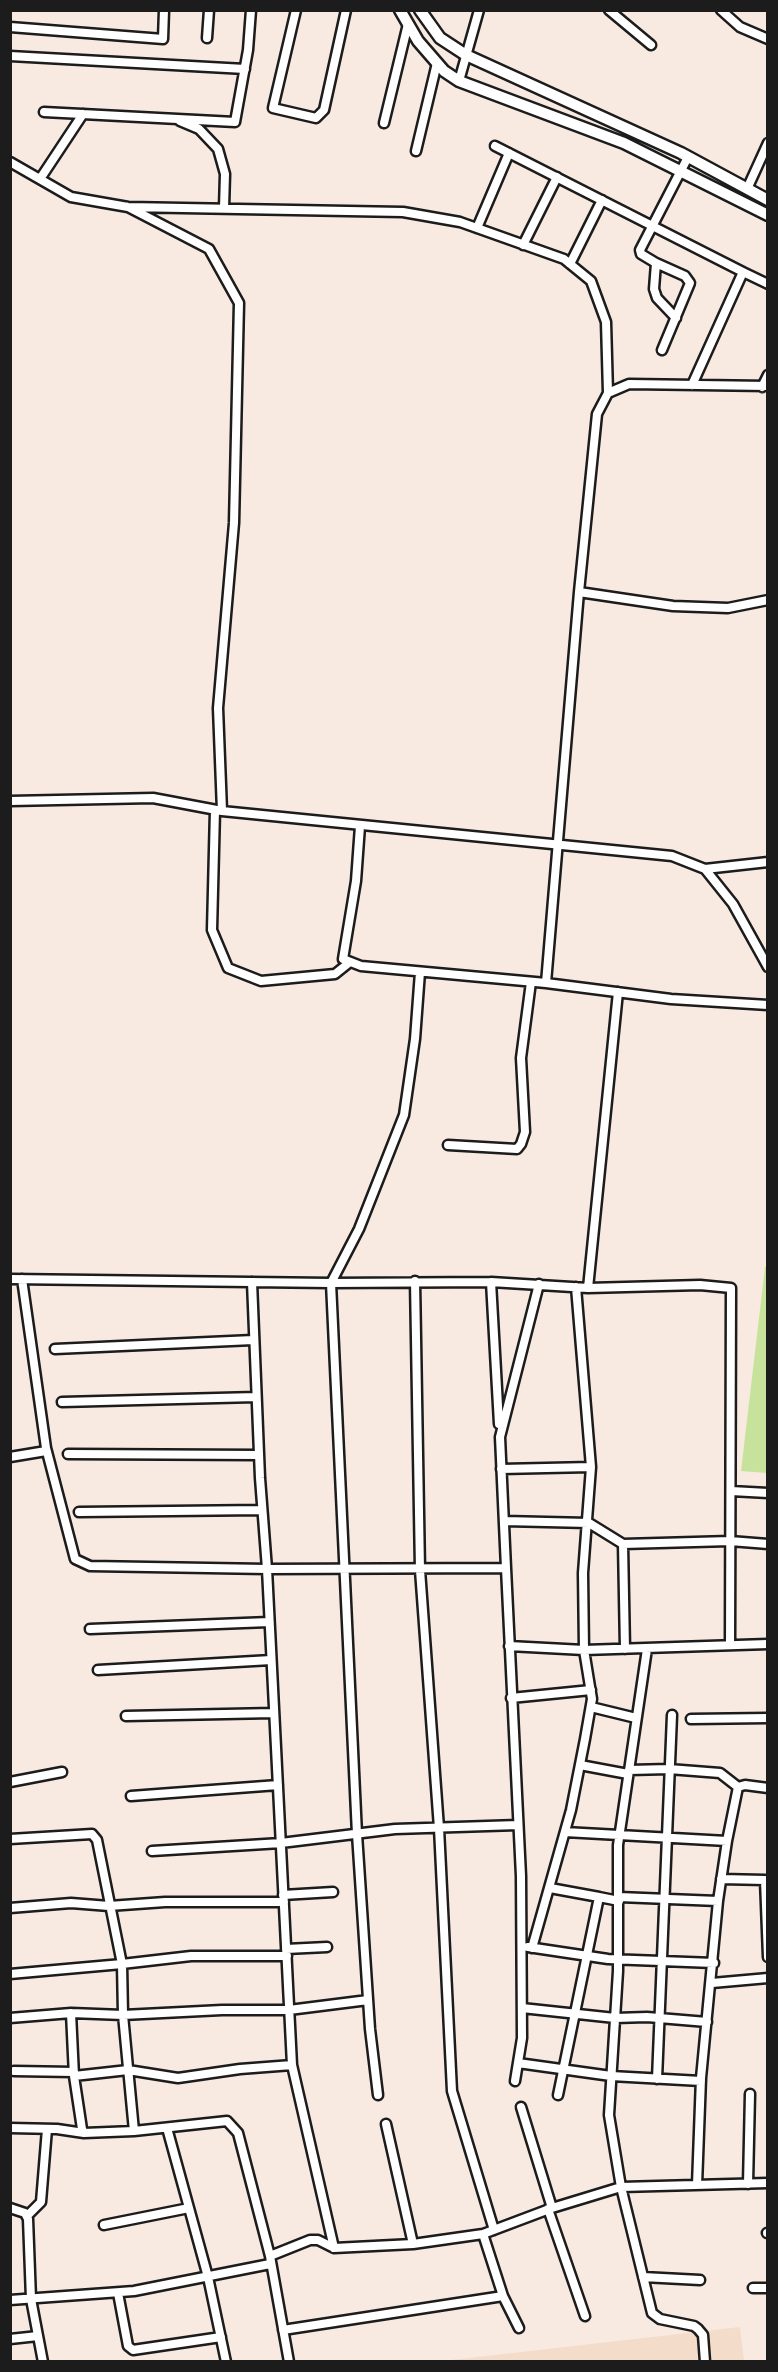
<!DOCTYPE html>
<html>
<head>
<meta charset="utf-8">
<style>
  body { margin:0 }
  #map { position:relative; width:778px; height:2372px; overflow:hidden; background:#f8eae0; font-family:"Gochi Hand",sans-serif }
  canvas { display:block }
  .frame { position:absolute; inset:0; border:12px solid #1c1c1c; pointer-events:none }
</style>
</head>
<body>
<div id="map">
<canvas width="778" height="2372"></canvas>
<div class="frame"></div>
</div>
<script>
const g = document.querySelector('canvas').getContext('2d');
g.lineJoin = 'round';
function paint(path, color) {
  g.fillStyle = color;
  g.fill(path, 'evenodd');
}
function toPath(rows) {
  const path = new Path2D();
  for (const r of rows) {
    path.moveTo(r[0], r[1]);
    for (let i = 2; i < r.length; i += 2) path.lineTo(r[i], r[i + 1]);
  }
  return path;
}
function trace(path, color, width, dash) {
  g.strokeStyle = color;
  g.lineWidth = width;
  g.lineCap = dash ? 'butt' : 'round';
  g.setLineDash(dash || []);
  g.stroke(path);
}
paint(toPath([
  [740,2327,744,2361,434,2362]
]), '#f3dcca');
paint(toPath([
  [765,1267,768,1267,767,1473,741,1471]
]), '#c7e39b');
const minor = toPath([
  [296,10,273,108,316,118,324,110,346,10],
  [609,10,651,45],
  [721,10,740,27,768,39],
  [10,27,163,39,164,10],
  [207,38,209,10],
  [10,56,245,69],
  [459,81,479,10],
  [44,112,235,122,248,50,251,10],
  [180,121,199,129,218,149,225,174,224,208],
  [384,123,408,24],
  [495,146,743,272],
  [416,151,437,63],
  [10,162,71,197,128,207,403,212,460,222,564,259,591,281,606,322,608,393],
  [40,179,83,114],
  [747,189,768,143],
  [477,228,509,153],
  [523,245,557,177],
  [656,263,685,276,690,283,662,350],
  [570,264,602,200],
  [676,318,657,298,654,289,656,263,641,254,640,250,688,157],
  [692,385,743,272,768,284],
  [762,387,768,375],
  [579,592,673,606,728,608,768,600],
  [10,801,153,798,222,811,218,708,234,523,239,303,209,249,128,207],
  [215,810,212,930,228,968,261,981,335,974,350,962],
  [222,811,672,856,705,869,733,904,768,967],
  [360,826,356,881,343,959,361,966,546,983,671,999,768,1005],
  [705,869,768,862],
  [546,983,579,592,597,414,608,393,629,384,768,386],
  [448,1145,517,1149,521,1144,525,1132,521,1058,531,982],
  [10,1279,331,1283,491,1282,588,1288,700,1285,731,1288,730,1645],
  [22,1279,46,1448,75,1559,90,1566,267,1569,260,1478,252,1282],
  [415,1281,420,1570,439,1828,452,2091,494,2230],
  [491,1282,499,1424],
  [588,1288,618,992],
  [55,1349,253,1340],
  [62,1402,256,1397],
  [68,1454,259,1455],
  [10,1457,46,1451],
  [501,1469,591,1467],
  [731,1491,768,1493],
  [79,1512,262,1510],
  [504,1521,589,1523,623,1544,625,1649],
  [623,1544,730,1541,768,1544],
  [506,1568,500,1437,539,1284],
  [90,1629,269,1622],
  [509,1646,584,1650,583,1573,591,1467,576,1287],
  [647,1649,618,1845,618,1971,609,2115,621,2187,652,2313,660,2319,694,2326,698,2329,703,2335,705,2362],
  [98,1670,271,1660],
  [511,1698,591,1690],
  [591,1707,636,1718],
  [126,1716,274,1713],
  [691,1719,768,1718],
  [580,1765,628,1774],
  [629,1770,669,1769,720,1773,738,1787],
  [10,1782,62,1772],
  [131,1796,278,1785],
  [565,1832,727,1841],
  [10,1839,92,1834,97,1840,122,1964,10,1974],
  [152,1851,281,1843,395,1829,518,1825],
  [721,1879,765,1880,768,1957],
  [550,1888,599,1897,558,2095],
  [283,1895,333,1892],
  [599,1897,619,1901],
  [619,1897,718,1901],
  [10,1908,71,1903,109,1906,165,1902,284,1902],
  [528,1947,608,1959,714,1963],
  [532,1948,571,1810,585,1739,592,1699,584,1650,768,1644],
  [286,1949,327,1947],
  [287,1956,191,1956,122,1964,123,2015,222,2010,289,2010,368,2000],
  [712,1983,768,1978],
  [522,2008,615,2018,647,2017,707,2022],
  [71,2013,74,2076,82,2129,84,2133,134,2131],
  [10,2018,71,2013,123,2015,134,2131,227,2121,238,2133,270,2256,289,2362],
  [518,2063,611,2076,701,2081],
  [14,2071,74,2072],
  [74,2076,128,2070,178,2078,240,2069,292,2065],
  [657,2079,672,1715],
  [378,2095,370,2029,357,1834,331,1283,359,1229,404,1115,415,1039,420,972],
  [521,2107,552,2208],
  [386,2124,413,2244],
  [10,2128,57,2129,84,2133],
  [167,2128,208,2277,226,2362],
  [748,2184,750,2094],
  [697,2185,701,2078,718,1901,727,1841,738,1787,745,1785,768,1788],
  [10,2208,25,2213,28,2219,31,2299,43,2362],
  [548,2209,585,2316],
  [27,2216,41,2202,47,2129],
  [104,2225,189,2208],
  [767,2233,768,2233],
  [483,2234,503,2296],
  [334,2248,292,2065,267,1569,506,1568,521,1876,522,2038,515,2081],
  [270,2256,310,2240,318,2240,334,2248,413,2244,483,2234,552,2208,621,2187,768,2183],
  [643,2277,700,2280],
  [753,2288,768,2288],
  [118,2293,128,2346,133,2350,221,2337],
  [10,2300,134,2291,270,2264],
  [283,2330,503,2296,519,2328],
  [10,2339,38,2336]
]);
const tertiary = toPath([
  [400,10,418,41,444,71,459,81,624,143,768,215],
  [420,10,440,38,466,55,681,153,768,200]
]);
trace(minor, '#1c1c1c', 13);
trace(tertiary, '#1c1c1c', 15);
trace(minor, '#fff', 8);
trace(tertiary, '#fff', 10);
</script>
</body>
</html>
